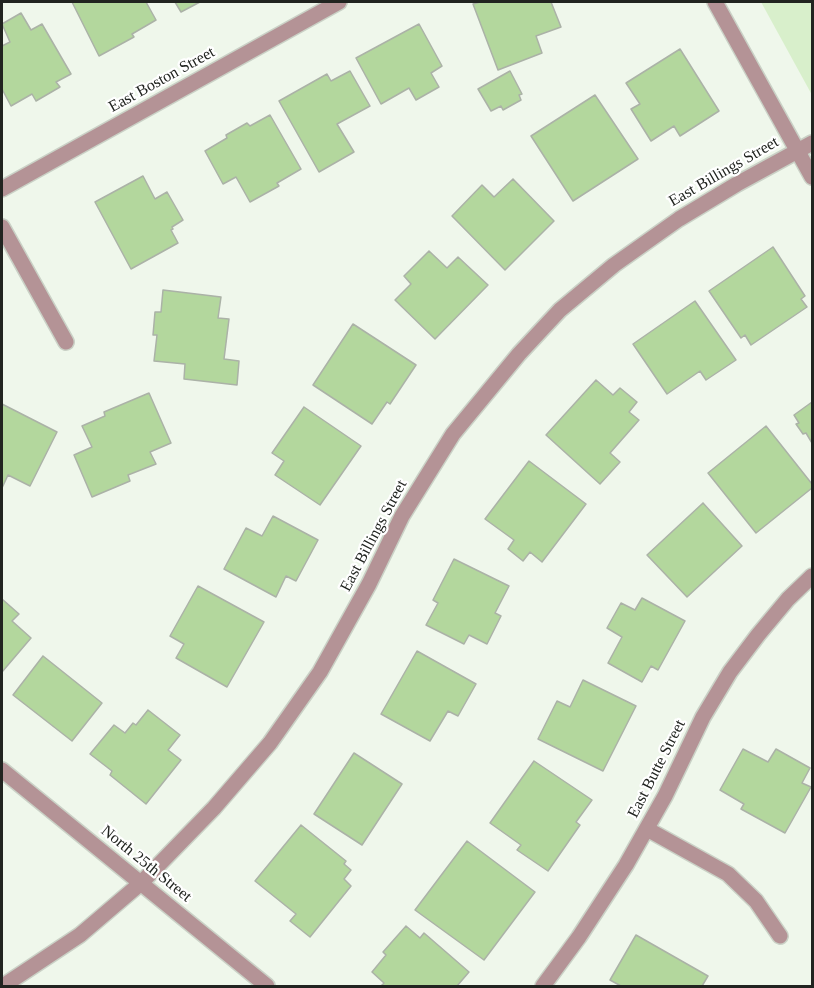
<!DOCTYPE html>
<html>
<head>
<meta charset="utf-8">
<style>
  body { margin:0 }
  #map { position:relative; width:814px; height:988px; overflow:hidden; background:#eff7eb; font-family:"Times New Roman",serif }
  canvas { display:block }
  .frame { position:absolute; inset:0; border:3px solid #212420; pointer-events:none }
</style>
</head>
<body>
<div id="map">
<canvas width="814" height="988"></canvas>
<div class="frame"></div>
</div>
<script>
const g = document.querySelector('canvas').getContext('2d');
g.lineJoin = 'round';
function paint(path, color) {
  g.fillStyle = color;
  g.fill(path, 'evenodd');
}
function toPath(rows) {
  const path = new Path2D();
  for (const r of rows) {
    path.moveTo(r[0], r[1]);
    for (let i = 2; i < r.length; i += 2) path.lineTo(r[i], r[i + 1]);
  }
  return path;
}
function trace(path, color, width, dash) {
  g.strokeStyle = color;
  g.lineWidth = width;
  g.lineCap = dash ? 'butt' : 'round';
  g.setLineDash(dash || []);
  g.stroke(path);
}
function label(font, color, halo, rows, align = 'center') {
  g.font = font + ' "Times New Roman",serif';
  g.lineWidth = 4.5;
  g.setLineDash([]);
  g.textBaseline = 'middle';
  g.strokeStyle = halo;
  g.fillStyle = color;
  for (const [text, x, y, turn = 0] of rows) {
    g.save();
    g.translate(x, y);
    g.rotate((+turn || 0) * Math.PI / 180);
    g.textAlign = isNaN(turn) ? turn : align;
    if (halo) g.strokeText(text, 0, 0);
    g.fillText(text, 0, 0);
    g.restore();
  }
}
paint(toPath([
  [761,2,812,2,812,95]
]), '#d8efcb');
const building = toPath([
  [72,2,146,2,156,20,132,34,134,37,99,56,72,2],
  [175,2,200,2,181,12,175,2],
  [480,2,551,2,561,27,536,36,542,53,498,70,473,4,480,2],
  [21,13,31,30,42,24,71,74,56,82,60,87,36,101,32,94,11,106,2,89,2,46,10,42,2,24,21,13],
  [419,24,442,66,431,73,439,87,416,100,409,88,381,104,356,58,419,24],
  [680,49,719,111,680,136,674,126,651,141,631,109,640,104,626,83,680,49],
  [350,71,370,106,337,124,354,152,319,172,279,101,327,74,331,81,350,71],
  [510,71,522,94,519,95,521,100,503,110,501,106,491,111,478,89,510,71],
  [595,95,638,159,573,201,531,136,595,95],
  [270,115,301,169,277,183,279,186,250,202,236,177,223,184,205,151,227,138,226,135,247,123,250,126,270,115],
  [143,176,155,199,167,192,183,220,172,227,173,229,171,230,178,243,131,269,95,202,143,176],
  [513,179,554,221,505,270,452,216,482,185,494,197,513,179],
  [773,247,805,296,801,299,807,307,751,345,745,335,741,338,709,291,773,247],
  [429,251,447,268,458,257,488,285,435,339,395,300,411,284,404,276,429,251],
  [163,290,221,297,218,318,229,319,224,359,239,361,237,385,184,379,185,364,154,361,157,335,153,335,155,312,161,312,163,290],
  [695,301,736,360,706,380,700,371,667,394,633,344,695,301],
  [353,324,416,365,390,404,387,402,372,424,313,385,353,324],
  [596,380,613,395,620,388,637,402,629,412,639,420,610,453,620,462,600,484,546,435,596,380],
  [149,393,171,443,150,452,156,464,128,475,130,481,92,497,74,455,92,447,82,426,105,416,104,412,149,393],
  [812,402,812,443,806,433,803,434,796,424,799,423,794,415,812,402],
  [2,404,57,432,30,486,8,475,2,488,2,404],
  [304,407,361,446,320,505,275,475,284,461,272,453,304,407],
  [766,426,812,484,812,488,756,533,708,473,766,426],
  [529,461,586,504,542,562,530,552,523,561,508,549,514,540,485,519,529,461],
  [703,503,742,546,687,597,647,555,703,503],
  [273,516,318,540,296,581,286,576,276,597,224,569,246,528,262,536,273,516],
  [454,559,509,586,495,613,501,616,487,644,469,635,464,644,426,625,438,603,433,600,454,559],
  [198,586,264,622,227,687,176,658,184,644,170,636,198,586],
  [642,598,685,621,658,670,651,666,642,682,608,663,622,637,607,628,621,603,635,610,642,598],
  [2,599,19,614,12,621,31,638,2,672,2,599],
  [417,651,476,684,458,716,448,711,430,741,381,714,417,651],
  [43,656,102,703,72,741,13,695,43,656],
  [583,680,636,706,603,771,538,739,557,701,570,707,583,680],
  [148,710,180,735,168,750,181,760,146,804,110,775,112,771,90,754,114,725,125,733,133,723,136,725,148,710],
  [743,749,768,762,776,749,810,768,802,783,811,787,785,833,741,809,744,804,720,790,743,749],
  [354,753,402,784,362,845,314,814,354,753],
  [534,761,592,800,576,822,580,825,548,871,517,850,521,845,490,823,534,761],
  [301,825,346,861,344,864,351,870,344,879,351,886,310,937,290,921,296,914,255,881,301,825],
  [467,841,535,892,484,960,415,910,467,841],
  [406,926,420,938,424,933,469,972,457,986,381,986,384,983,372,972,386,955,383,952,406,926],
  [636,935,708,976,702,986,621,986,610,980,636,935]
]);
paint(building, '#b3d79d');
trace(building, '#abb2a7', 1.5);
const street = toPath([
  [715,2,812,177],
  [2,189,339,2],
  [2,227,66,342],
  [2,770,267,986],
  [647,829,728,874,756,901,780,936],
  [3,986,80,935,141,883,214,808,270,743,320,672,369,584,402,516,453,434,519,354,560,310,614,265,679,219,737,184,812,143],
  [543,986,579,937,626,865,665,796,703,717,730,672,758,635,788,599,812,576]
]);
trace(street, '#cad1c6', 18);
trace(street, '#b49396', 15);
label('16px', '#212420', '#fff', [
  ["East Boston Street",162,80,-29],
  ["East Billings Street",724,172,-30],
  ["East Billings Street",374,536,-62],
  ["East Butte Street",657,769,-63],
  ["North 25th Street",146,864,39]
]);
</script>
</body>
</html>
